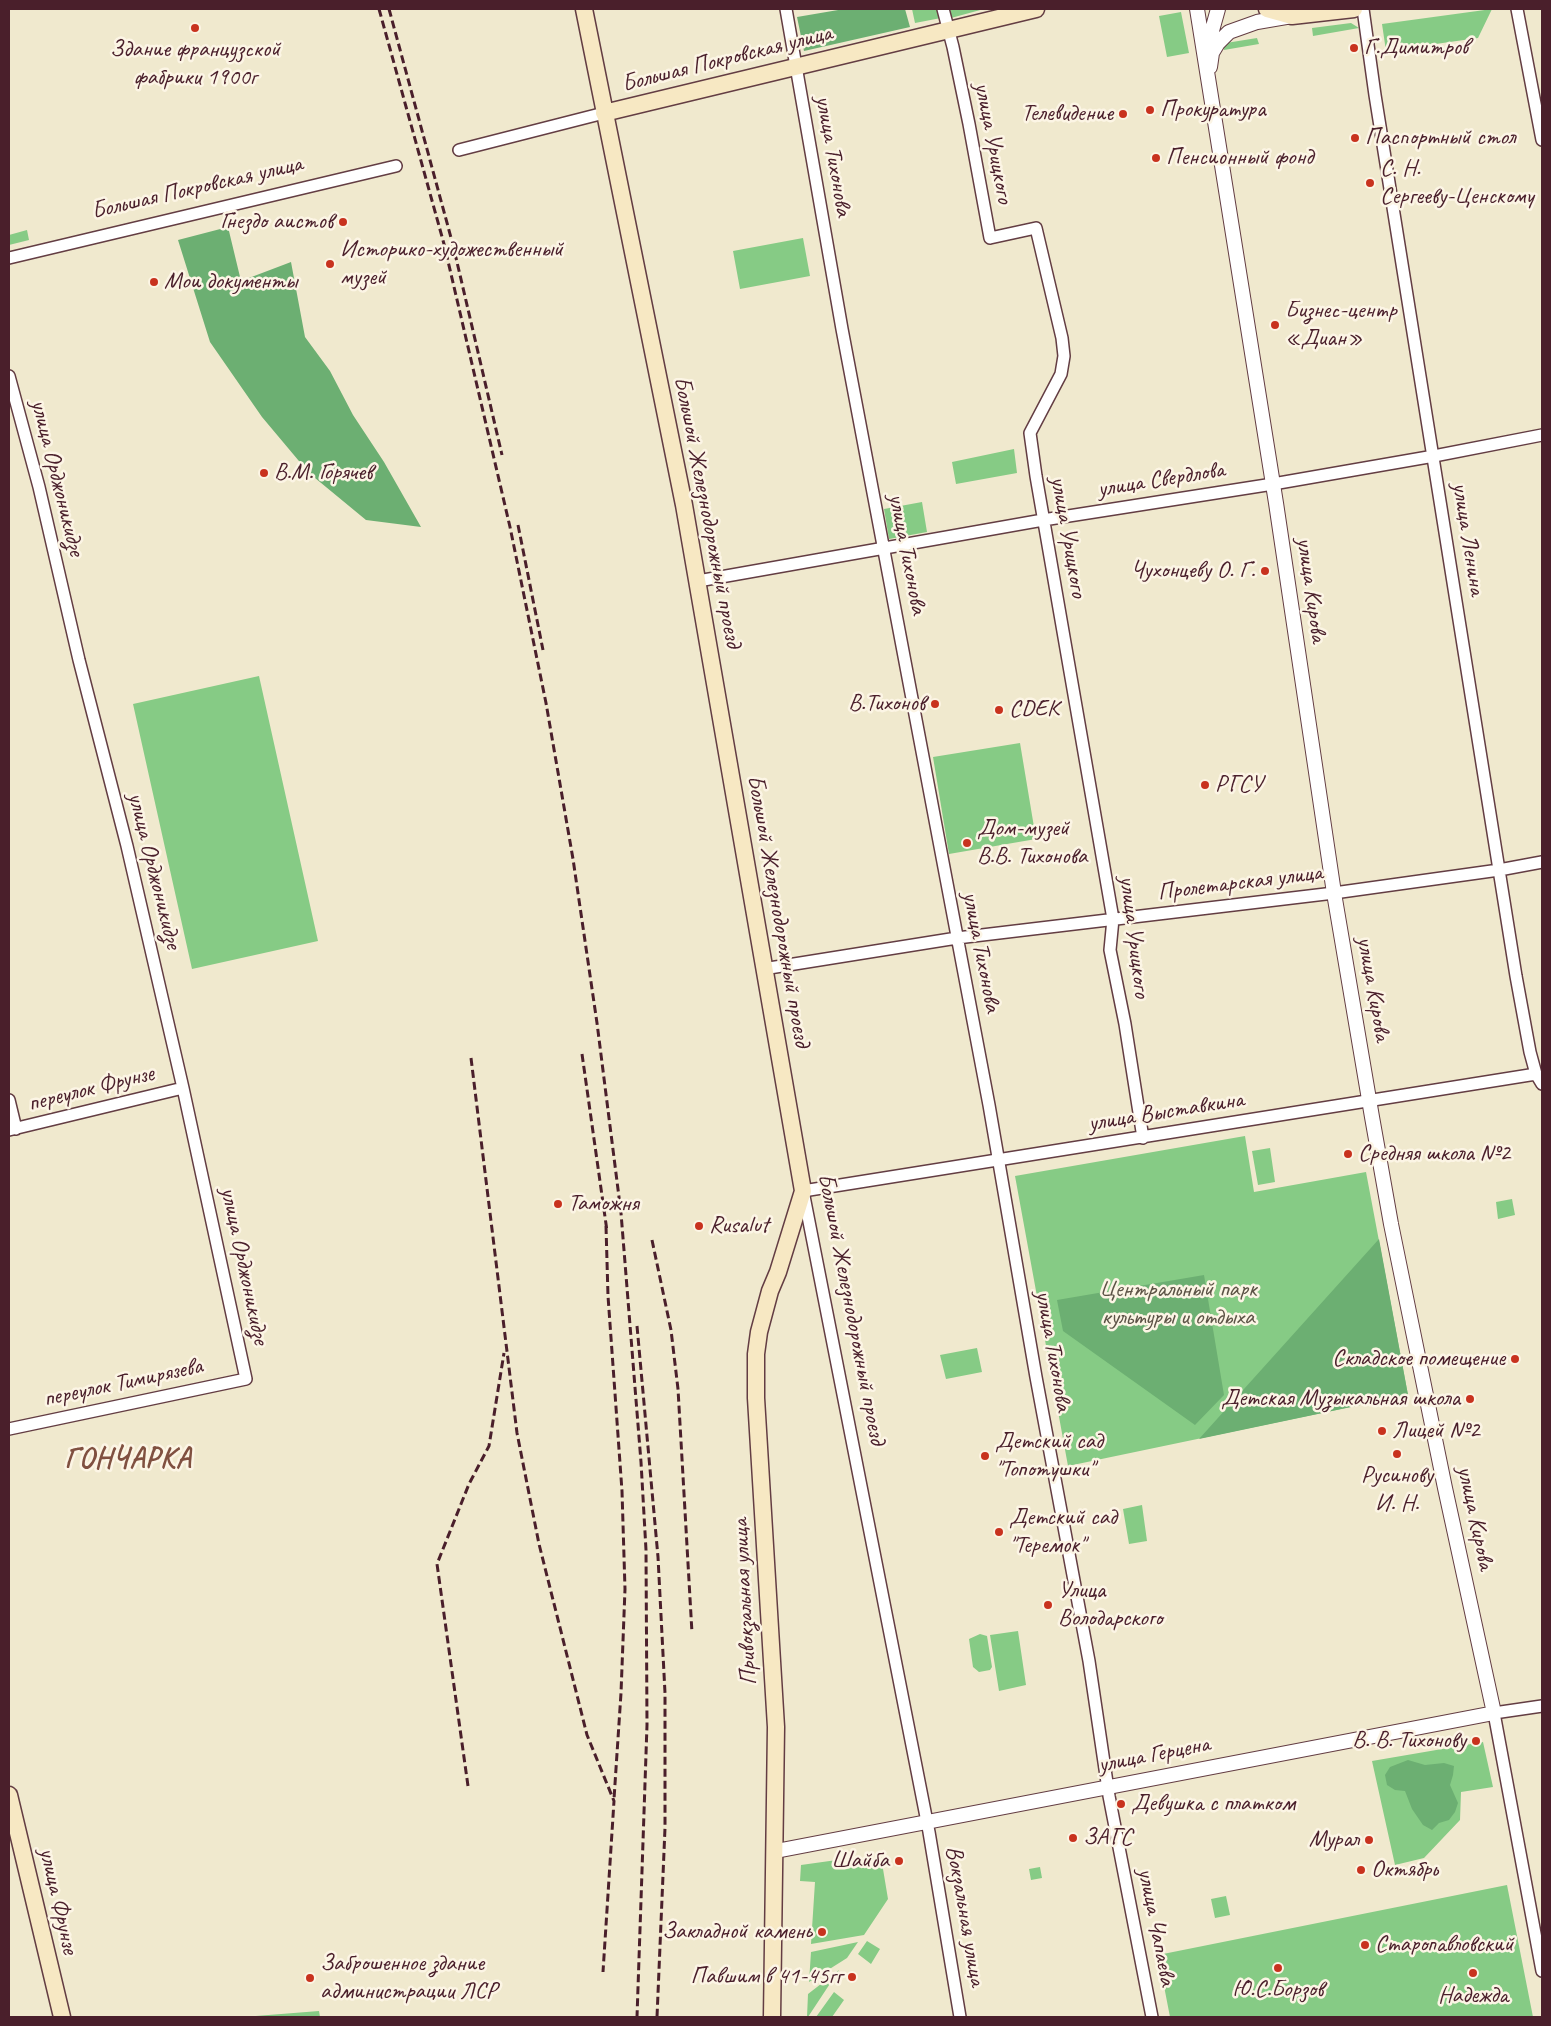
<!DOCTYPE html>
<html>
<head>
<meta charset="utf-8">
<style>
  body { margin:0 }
  #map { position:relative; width:1551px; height:2026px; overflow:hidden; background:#f0e9ce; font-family:Caveat,sans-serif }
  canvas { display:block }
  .frame { position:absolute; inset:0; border:10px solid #4a1f2b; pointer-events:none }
</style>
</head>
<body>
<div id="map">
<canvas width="1551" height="2026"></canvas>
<div class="frame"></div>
</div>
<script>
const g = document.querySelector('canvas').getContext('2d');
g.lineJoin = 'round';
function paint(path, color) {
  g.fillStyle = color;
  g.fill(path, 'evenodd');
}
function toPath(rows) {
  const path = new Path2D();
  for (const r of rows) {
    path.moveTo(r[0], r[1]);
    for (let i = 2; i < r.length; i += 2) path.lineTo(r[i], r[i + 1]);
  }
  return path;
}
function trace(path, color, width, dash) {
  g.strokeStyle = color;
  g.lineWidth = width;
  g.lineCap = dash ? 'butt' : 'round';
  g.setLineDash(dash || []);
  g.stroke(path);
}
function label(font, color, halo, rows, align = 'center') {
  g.font = font + ' Caveat,sans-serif';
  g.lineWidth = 5;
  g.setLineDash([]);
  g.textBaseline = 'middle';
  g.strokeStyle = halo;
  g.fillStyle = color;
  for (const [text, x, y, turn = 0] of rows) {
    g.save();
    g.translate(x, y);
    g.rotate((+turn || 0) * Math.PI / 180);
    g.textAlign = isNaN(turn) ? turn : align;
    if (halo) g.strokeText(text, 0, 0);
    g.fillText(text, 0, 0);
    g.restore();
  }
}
paint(toPath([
  [912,9,939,9,941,18,915,23],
  [950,9,984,9,951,18],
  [1492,9,1478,38,1386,51,1382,24],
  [1181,12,1189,53,1167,57,1159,16],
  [1351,23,1359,28,1313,36,1312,28],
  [1257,38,1259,44,1224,50,1223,46,1226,43],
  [27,230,29,240,9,245,9,235],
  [803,238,810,276,740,289,733,251],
  [1014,449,1017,473,956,484,952,462],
  [922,502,927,532,889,539,884,509],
  [259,676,318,941,192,969,133,704],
  [1020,743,1036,839,949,854,933,757],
  [1245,1136,1254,1192,1366,1172,1408,1395,1068,1466,1015,1176],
  [1270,1148,1275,1182,1258,1185,1252,1151],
  [1512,1199,1515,1215,1498,1219,1496,1202],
  [977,1348,982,1372,946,1379,940,1355],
  [1142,1505,1147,1541,1129,1544,1123,1509],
  [1018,1631,1026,1685,999,1691,990,1635],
  [980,1634,987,1636,992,1667,990,1670,979,1672,973,1667,969,1639],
  [1483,1742,1493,1787,1461,1792,1460,1820,1424,1858,1395,1865,1372,1761],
  [881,1857,888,1899,864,1935,811,1944,815,1882,800,1881,801,1865,844,1859,852,1864],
  [1040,1867,1042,1878,1031,1880,1029,1869],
  [1507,1885,1533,2017,1170,2017,1158,1955],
  [1226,1896,1230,1915,1215,1918,1211,1899],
  [867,1941,880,1949,871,1964,858,1954],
  [858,1942,847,1958,809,1982,811,1952],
  [839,1970,808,2017,807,2017,808,1994],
  [834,1992,844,2000,832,2017,816,2017],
  [319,2011,320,2017,243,2017]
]), '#86cb85');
paint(toPath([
  [844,9,905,9,910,27,804,51,797,17],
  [228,227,241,281,291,262,305,337,330,371,353,415,384,462,421,527,366,520,309,473,262,417,210,342,178,240],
  [1379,1239,1408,1395,1199,1439],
  [1204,1275,1224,1395,1195,1425,1063,1331,1057,1300],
  [1408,1760,1425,1765,1444,1763,1454,1766,1453,1775,1450,1785,1458,1803,1455,1812,1449,1820,1439,1823,1432,1830,1423,1825,1412,1809,1405,1791,1395,1790,1387,1785,1385,1775,1390,1767]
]), '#6caf72');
const minor = toPath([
  [786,9,842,329,989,1105,1036,1377,1089,1661,1109,1796,1152,2017],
  [943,9,953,47,969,124,990,238,1036,228,1062,338,1064,356,1061,374,1030,433,1036,476,1113,919,1110,950,1125,1024,1143,1138],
  [1363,9,1375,95,1516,976,1530,1052,1536,1074,1542,1084],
  [1517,9,1542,140],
  [459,150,604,113],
  [9,258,396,166],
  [9,376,39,487,79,660,127,846,183,1088,246,1379,9,1429],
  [698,581,1043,520,1273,484,1434,456,1542,435],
  [763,969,957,938,1334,893,1499,870,1542,862],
  [9,1100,16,1129],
  [9,1130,183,1088],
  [1542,1706,1494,1713,1542,1971],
  [960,2017,929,1832,803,1191,1536,1074]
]);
const tertiary = toPath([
  [1206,52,1218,9],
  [1210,67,1212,53,1218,43,1229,32,1257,22,1292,16],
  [776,1851,1494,1713,1445,1488,1391,1224,1372,1117,1334,893,1276,503,1197,9]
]);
const secondary = toPath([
  [584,9,684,505,803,1191,778,1272,770,1291,759,1332,756,1354,756,1398,776,1727,772,2017],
  [1267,9,1292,16,1354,9],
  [604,113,1036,9],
  [9,1795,62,2017]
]);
trace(minor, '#633d43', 14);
trace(tertiary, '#633d43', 16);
trace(secondary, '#633d43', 19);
trace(minor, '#fff', 11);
trace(tertiary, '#fff', 14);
trace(secondary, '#f7e8c3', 16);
trace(toPath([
  [379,9,444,244,510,527,546,703,573,859,597,1023,621,1213,641,1462,646,1550,647,1725,637,2017],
  [389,9,453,245,502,455],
  [518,525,543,650],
  [582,1054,607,1231],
  [471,1058,517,1433,539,1544,587,1735,614,1801,603,1972],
  [606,1226,608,1296,622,1491,625,1589,621,1693,614,1799],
  [652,1240,671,1330,678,1389,692,1633],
  [637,1326,658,1557,665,1693,665,1828,657,2017],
  [468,1786,437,1564,469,1484,489,1446,504,1353]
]), '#4a1f2b', 3, [8, 4]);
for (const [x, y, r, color] of [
  [195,28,5,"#c8321e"],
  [1354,48,5,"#c8321e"],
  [1150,110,5,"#c8321e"],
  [1123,114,5,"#c8321e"],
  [1355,138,5,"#c8321e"],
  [1156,158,5,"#c8321e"],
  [1370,183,5,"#c8321e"],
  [343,222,5,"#c8321e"],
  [330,264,5,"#c8321e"],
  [154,282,5,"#c8321e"],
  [1275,325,5,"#c8321e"],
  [264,473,5,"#c8321e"],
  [1265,571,5,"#c8321e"],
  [935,704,5,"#c8321e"],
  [999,710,5,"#c8321e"],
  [1205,785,5,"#c8321e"],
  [967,843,5,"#c8321e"],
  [1348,1154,5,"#c8321e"],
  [558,1204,5,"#c8321e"],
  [699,1226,5,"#c8321e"],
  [1515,1359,5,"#c8321e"],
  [1470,1399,5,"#c8321e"],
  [1382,1431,5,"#c8321e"],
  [1397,1454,5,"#c8321e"],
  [985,1456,5,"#c8321e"],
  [999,1532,5,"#c8321e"],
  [1048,1605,5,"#c8321e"],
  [1476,1741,5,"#c8321e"],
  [1121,1804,5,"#c8321e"],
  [1073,1838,5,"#c8321e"],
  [1369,1840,5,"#c8321e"],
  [899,1861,5,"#c8321e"],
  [1361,1870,5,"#c8321e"],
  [822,1932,5,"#c8321e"],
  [1365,1945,5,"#c8321e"],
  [1278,1968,5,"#c8321e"],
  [1473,1973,5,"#c8321e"],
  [852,1977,5,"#c8321e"],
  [310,1978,5,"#c8321e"]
]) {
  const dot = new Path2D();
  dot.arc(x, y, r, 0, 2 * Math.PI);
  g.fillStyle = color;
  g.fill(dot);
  trace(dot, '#fcf5e5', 2);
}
label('24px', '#4a1f2b', '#fcf5e5', [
  ["Г.Димитров",1364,48],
  ["Здание французской",195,50,"center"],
  ["фабрики 1900г",195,78,"center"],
  ["Прокуратура",1160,110],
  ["Телевидение",1113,114,"right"],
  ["Паспортный стол",1365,138],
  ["Пенсионный фонд",1166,158],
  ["С. Н.",1380,169],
  ["Сергееву-Ценскому",1380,197],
  ["Гнездо аистов",333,222,"right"],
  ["Историко-художественный",340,250],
  ["музей",340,278],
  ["Мои документы",164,282],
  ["Бизнес-центр",1285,311],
  ["«Диан»",1285,339],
  ["В.М. Горячев",274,473],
  ["Чухонцеву О. Г.",1255,571,"right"],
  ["В.Тихонов",925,704,"right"],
  ["CDEK",1009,710],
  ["РГСУ",1215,785],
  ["Дом-музей",977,829],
  ["В.В. Тихонова",977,857],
  ["Средняя школа №2",1358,1154],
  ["Таможня",568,1204],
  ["Rusalut",709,1226],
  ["Складское помещение",1505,1359,"right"],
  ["Детская Музыкальная школа",1460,1399,"right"],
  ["Лицей №2",1392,1431],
  ["Детский сад",995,1442],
  ["\"Топотушки\"",995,1470],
  ["Русинову",1397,1476,"center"],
  ["И. Н.",1397,1504,"center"],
  ["Детский сад",1009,1518],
  ["\"Теремок\"",1009,1546],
  ["Улица",1058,1591],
  ["Володарского",1058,1619],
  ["В. В. Тихонову",1466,1741,"right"],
  ["Девушка с платком",1131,1804],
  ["ЗАГС",1083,1838],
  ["Мурал",1359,1840,"right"],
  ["Шайба",889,1861,"right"],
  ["Октябрь",1371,1870],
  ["Закладной камень",812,1932,"right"],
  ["Старопавловский",1375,1945],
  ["Заброшенное здание",320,1964],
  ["администрации ЛСР",320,1992],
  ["Павшим в 41-45гг",842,1977,"right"],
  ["Ю.С.Борзов",1278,1990,"center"],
  ["Надежда",1473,1996,"center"]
], 'left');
label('24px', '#4a1f2b', '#fcf5e5', [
  ["Большая Покровская улица",727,59,-14],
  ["улица Урицкого",993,143,79],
  ["улица Тихонова",833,156,80],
  ["Большая Покровская улица",197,188,-13],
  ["улица Орджоникидзе",57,478,76],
  ["улица Свердлова",1161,480,-9],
  ["Большой Железнодорожный проезд",707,512,79],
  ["улица Урицкого",1068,537,80],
  ["улица Ленина",1468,539,81],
  ["улица Тихонова",907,554,79],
  ["улица Кирова",1311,590,82],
  ["улица Орджоникидзе",154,871,76],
  ["Пролетарская улица",1240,883,-7],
  ["Большой Железнодорожный проезд",778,911,80],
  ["улица Урицкого",1134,937,83],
  ["улица Тихонова",981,952,79],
  ["улица Кирова",1373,989,80],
  ["переулок Фрунзе",91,1089,-14],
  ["улица Выставкина",1166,1112,-9],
  ["улица Орджоникидзе",244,1266,78],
  ["Большой Железнодорожный проезд",851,1309,79],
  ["улица Тихонова",1053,1351,80],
  ["переулок Тимирязева",123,1383,-12],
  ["улица Кирова",1475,1518,78],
  ["Привокзальная улица",745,1602,-93],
  ["улица Герцена",1154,1755,-11],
  ["улица Фрунзе",58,1901,77],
  ["Вокзальная улица",965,1916,80],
  ["улица Чапаева",1156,1927,79]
]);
label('24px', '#5c5346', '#fcf5e5', [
  ["Центральный парк",1178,1290],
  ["культуры и отдыха",1178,1318]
]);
g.letterSpacing = '1px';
label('bold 29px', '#805040', '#fcf5e5', [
  ["ГОНЧАРКА",128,1459]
]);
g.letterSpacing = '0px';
</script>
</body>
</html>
